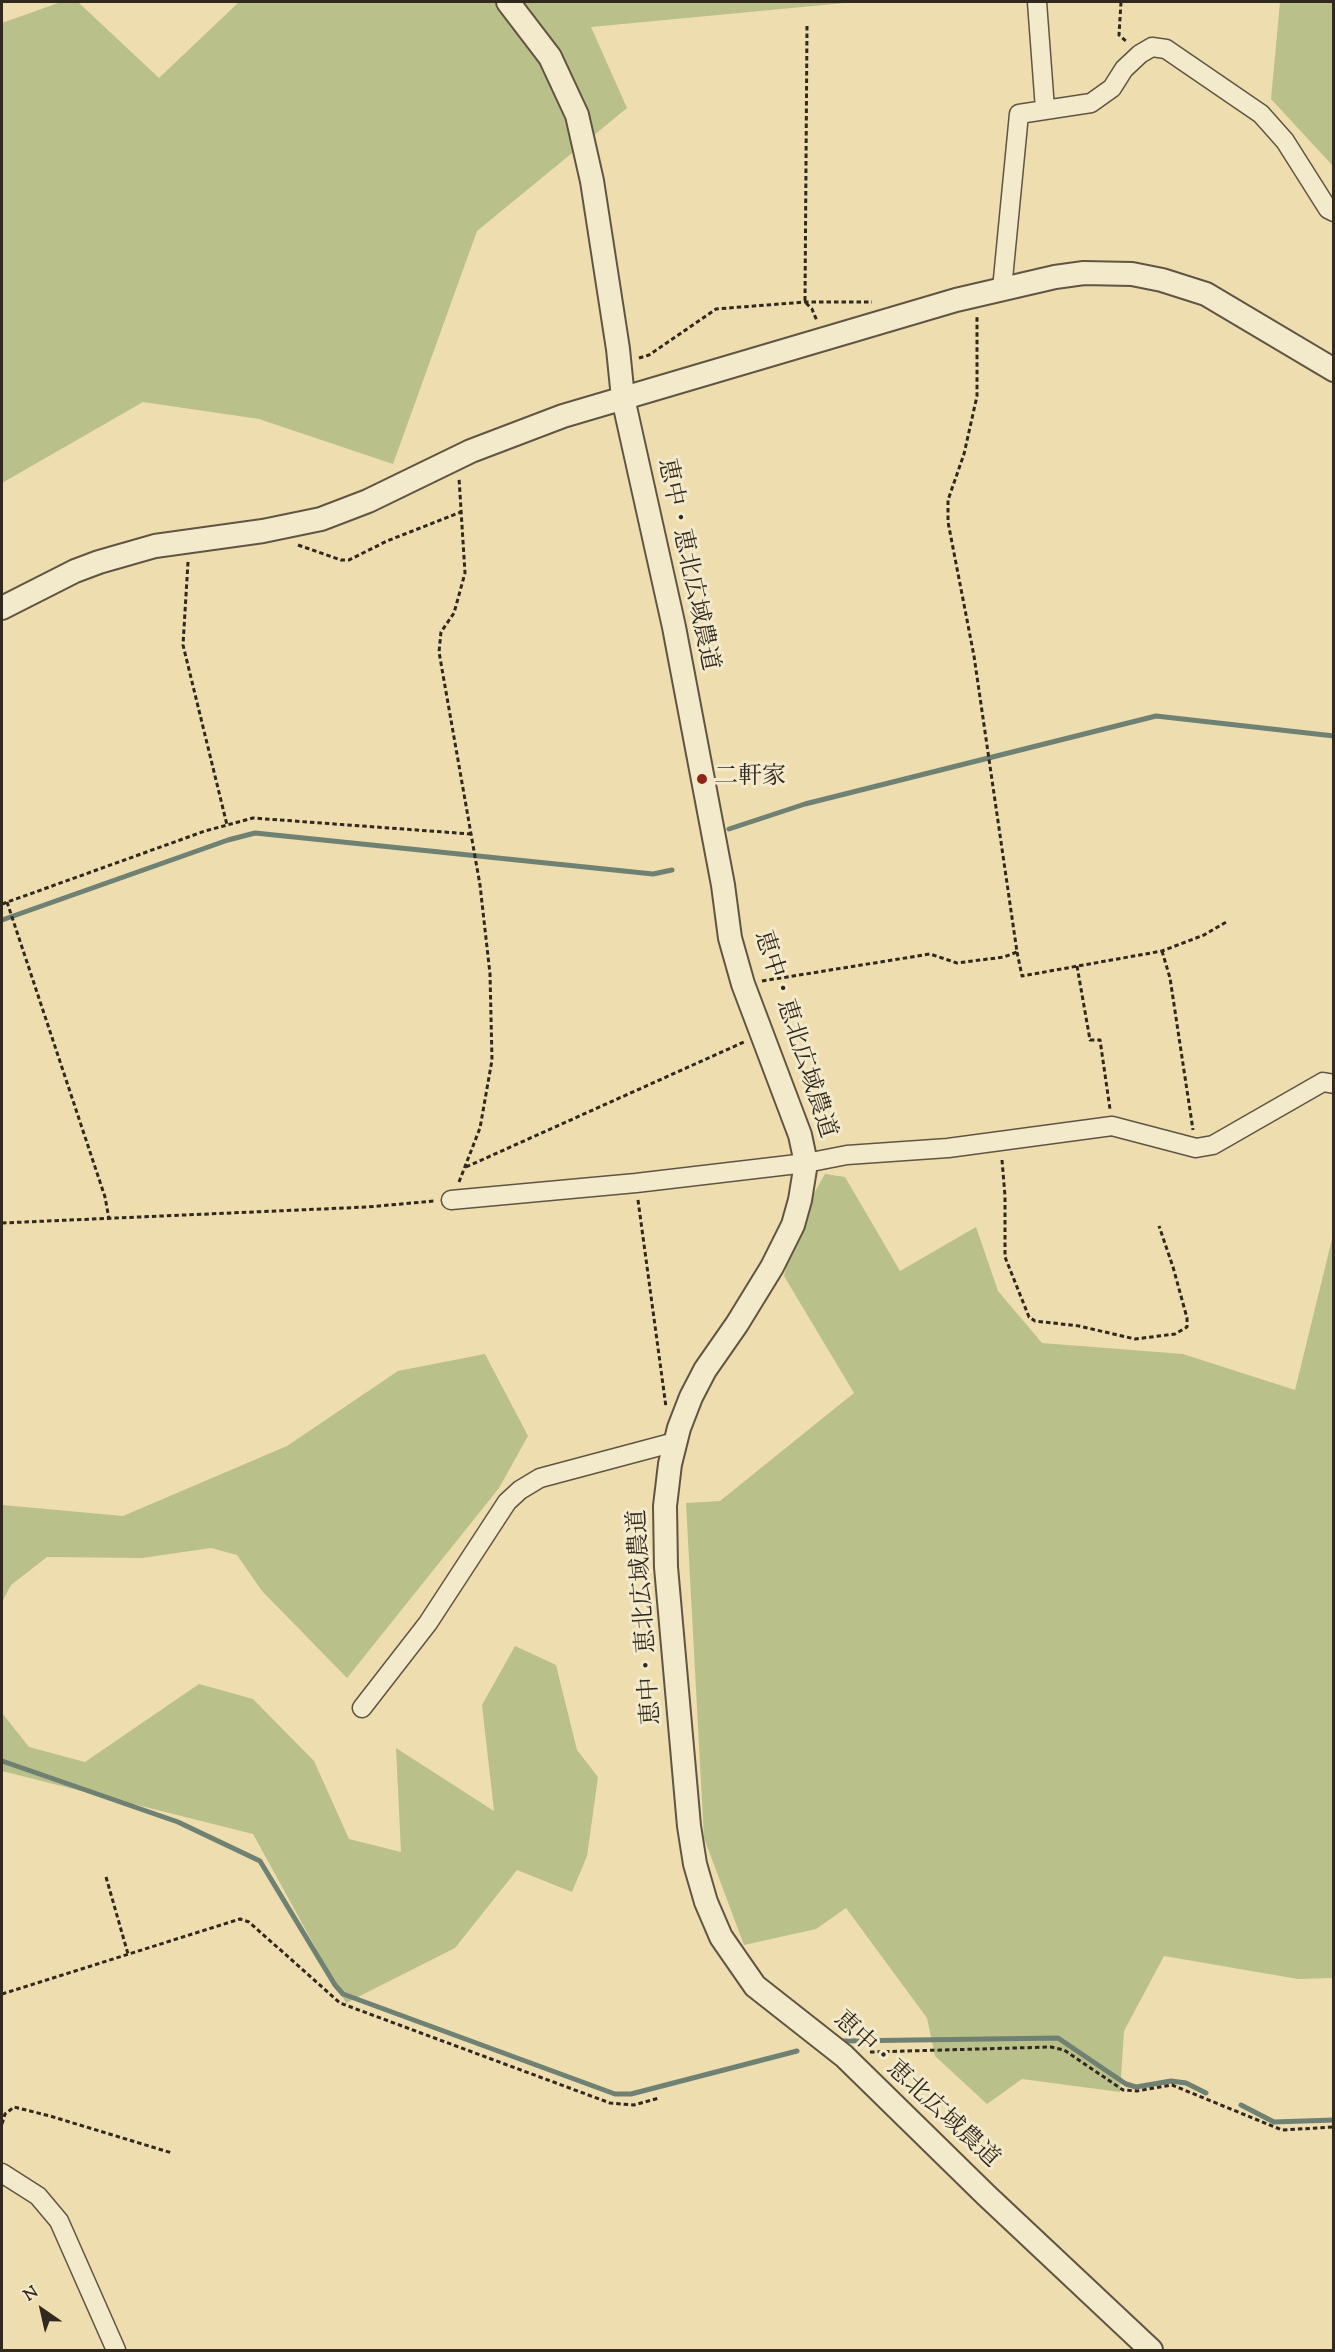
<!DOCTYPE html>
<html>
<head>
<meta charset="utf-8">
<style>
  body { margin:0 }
  #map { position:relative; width:1335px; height:2352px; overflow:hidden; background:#edddaf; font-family:"Sorts Mill Goudy",serif }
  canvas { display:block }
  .frame { position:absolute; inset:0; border:3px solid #31281e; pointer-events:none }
  .north { position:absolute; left:12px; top:2280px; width:60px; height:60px; -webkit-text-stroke:4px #f3e9cb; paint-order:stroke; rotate:326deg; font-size:16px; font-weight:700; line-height:24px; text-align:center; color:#31281e }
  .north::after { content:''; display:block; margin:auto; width:21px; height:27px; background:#31281e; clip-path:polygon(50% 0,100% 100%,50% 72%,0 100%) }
</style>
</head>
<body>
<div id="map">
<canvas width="1335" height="2352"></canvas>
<div class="frame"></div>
<div class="north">N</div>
</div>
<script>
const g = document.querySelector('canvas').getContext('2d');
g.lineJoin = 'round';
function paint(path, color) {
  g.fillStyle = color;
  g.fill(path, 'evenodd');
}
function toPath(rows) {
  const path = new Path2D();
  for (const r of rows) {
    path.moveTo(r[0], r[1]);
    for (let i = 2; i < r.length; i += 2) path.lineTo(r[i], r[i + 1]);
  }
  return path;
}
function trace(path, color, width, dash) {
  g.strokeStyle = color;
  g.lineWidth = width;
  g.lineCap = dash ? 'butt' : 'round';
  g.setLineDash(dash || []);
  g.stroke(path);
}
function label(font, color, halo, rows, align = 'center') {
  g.font = font + ' "Sorts Mill Goudy","Noto Serif JP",serif';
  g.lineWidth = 6;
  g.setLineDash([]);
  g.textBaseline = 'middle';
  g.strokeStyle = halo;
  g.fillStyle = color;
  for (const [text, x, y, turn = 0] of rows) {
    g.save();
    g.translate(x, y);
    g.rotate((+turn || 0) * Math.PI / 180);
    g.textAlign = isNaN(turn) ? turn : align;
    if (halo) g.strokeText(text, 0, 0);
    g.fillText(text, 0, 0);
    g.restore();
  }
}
paint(toPath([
  [61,2,78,2,159,78,239,2,855,2,591,27,627,108,477,231,393,464,259,419,143,402,2,483,2,23],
  [1280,2,1333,2,1333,166,1271,99],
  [825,1174,845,1177,900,1271,976,1227,998,1291,1042,1343,1183,1354,1295,1390,1333,1235,1333,1978,1298,1979,1164,1956,1124,2031,1120,2092,1022,2079,987,2104,935,2056,927,2018,846,1908,816,1929,744,1945,704,1838,686,1503,720,1501,854,1393,784,1276,790,1247,807,1206],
  [485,1354,528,1436,499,1488,347,1678,262,1591,237,1555,211,1548,142,1558,47,1557,11,1585,2,1602,2,1505,123,1516,287,1446,398,1371],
  [515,1646,556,1665,577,1750,598,1777,587,1856,572,1892,517,1870,455,1948,346,2003,253,1834,2,1771,2,1713,29,1747,85,1762,199,1684,253,1699,314,1761,349,1839,401,1852,396,1748,494,1811,482,1705]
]), '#b9c08a');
trace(toPath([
  [729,829,805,804,1156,716,1334,736],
  [2,920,228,840,255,833,653,874,672,870],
  [2,1761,178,1822,260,1861,335,1985,343,1994,615,2094,631,2094,797,2051],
  [843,2041,1058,2038,1126,2084,1136,2087,1171,2081,1186,2083,1206,2093],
  [1241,2105,1274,2122,1334,2120]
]), '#6f8173', 5);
const minor = toPath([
  [1037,2,1045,109],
  [1002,289,1019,114,1091,103,1112,88,1124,69,1140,54,1152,47,1166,49,1261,114,1285,141,1328,209,1334,212],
  [451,1200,636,1183,806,1163,847,1155,948,1148,1112,1126,1196,1148,1213,1145,1323,1082,1334,1084],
  [362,1708,428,1623,507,1502,520,1490,540,1478,675,1442],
  [2,2173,38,2196,59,2221,116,2350]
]);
const tertiary = toPath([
  [508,2,550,57,577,115,592,181,618,349,623,398,674,627,723,885,730,938,743,984,800,1135,806,1163,800,1200,793,1225,772,1267,737,1324,705,1370,691,1397,679,1428,670,1464,665,1506,666,1567,689,1826,695,1864,706,1902,721,1937,755,1986,844,2056,986,2195,1151,2350],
  [2,608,75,571,99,562,155,546,263,531,321,519,368,501,471,451,563,416,956,300,1055,277,1084,273,1132,274,1162,280,1206,294,1334,370]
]);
trace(minor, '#605542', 21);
trace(tertiary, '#605542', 26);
trace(toPath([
  [1121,2,1119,35,1127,42],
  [807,26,805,302,812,309,817,321],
  [639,358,649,355,716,309,805,302,872,302],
  [298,545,341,560,349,560,387,541,461,512],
  [188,562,183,645,227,825],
  [7,902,105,1197,109,1219],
  [2,904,205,831,253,818,471,834],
  [1162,951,1170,978,1193,1130],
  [1017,952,1022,976,1162,951,1204,935,1228,921],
  [1077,966,1090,1040,1100,1040,1110,1109],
  [762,981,930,954,957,963,1004,957,1017,952,974,656,948,522,948,500,964,454,977,396,977,316],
  [1002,1160,1005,1196,1005,1257,1029,1317,1035,1321,1079,1326,1135,1339,1175,1334,1187,1327,1187,1318,1173,1267,1159,1226],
  [466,1167,744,1042],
  [459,1182,480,1128,492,1060,490,974,480,885,439,652,441,632,454,613,465,573,459,478],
  [638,1200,666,1407],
  [2,1223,367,1207,434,1201],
  [106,1877,128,1954],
  [2,1994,240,1919,249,1922,340,2003,610,2103,634,2105,659,2098],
  [870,2052,1051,2047,1064,2050,1123,2090,1137,2091,1172,2085,1282,2130,1334,2127],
  [2,2124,5,2114,14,2107,50,2116,172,2153]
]), '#31281e', 3, [4.5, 3]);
trace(minor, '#f3e9cb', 18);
trace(tertiary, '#f3e9cb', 22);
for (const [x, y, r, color] of [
  [702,779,6,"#8f2418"]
]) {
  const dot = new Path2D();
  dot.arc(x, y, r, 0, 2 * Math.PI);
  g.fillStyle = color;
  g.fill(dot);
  trace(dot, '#f3e9cb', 2);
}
label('24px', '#31281e', '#f3e9cb', [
  ["恵中・恵北広域農道",686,565,78],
  ["恵中・恵北広域農道",793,1035,72],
  ["恵中・恵北広域農道",647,1617,-94],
  ["恵中・恵北広域農道",915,2091,43]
]);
label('24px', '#31281e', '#f3e9cb', [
  ["二軒家",714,779]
], 'left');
</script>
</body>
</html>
